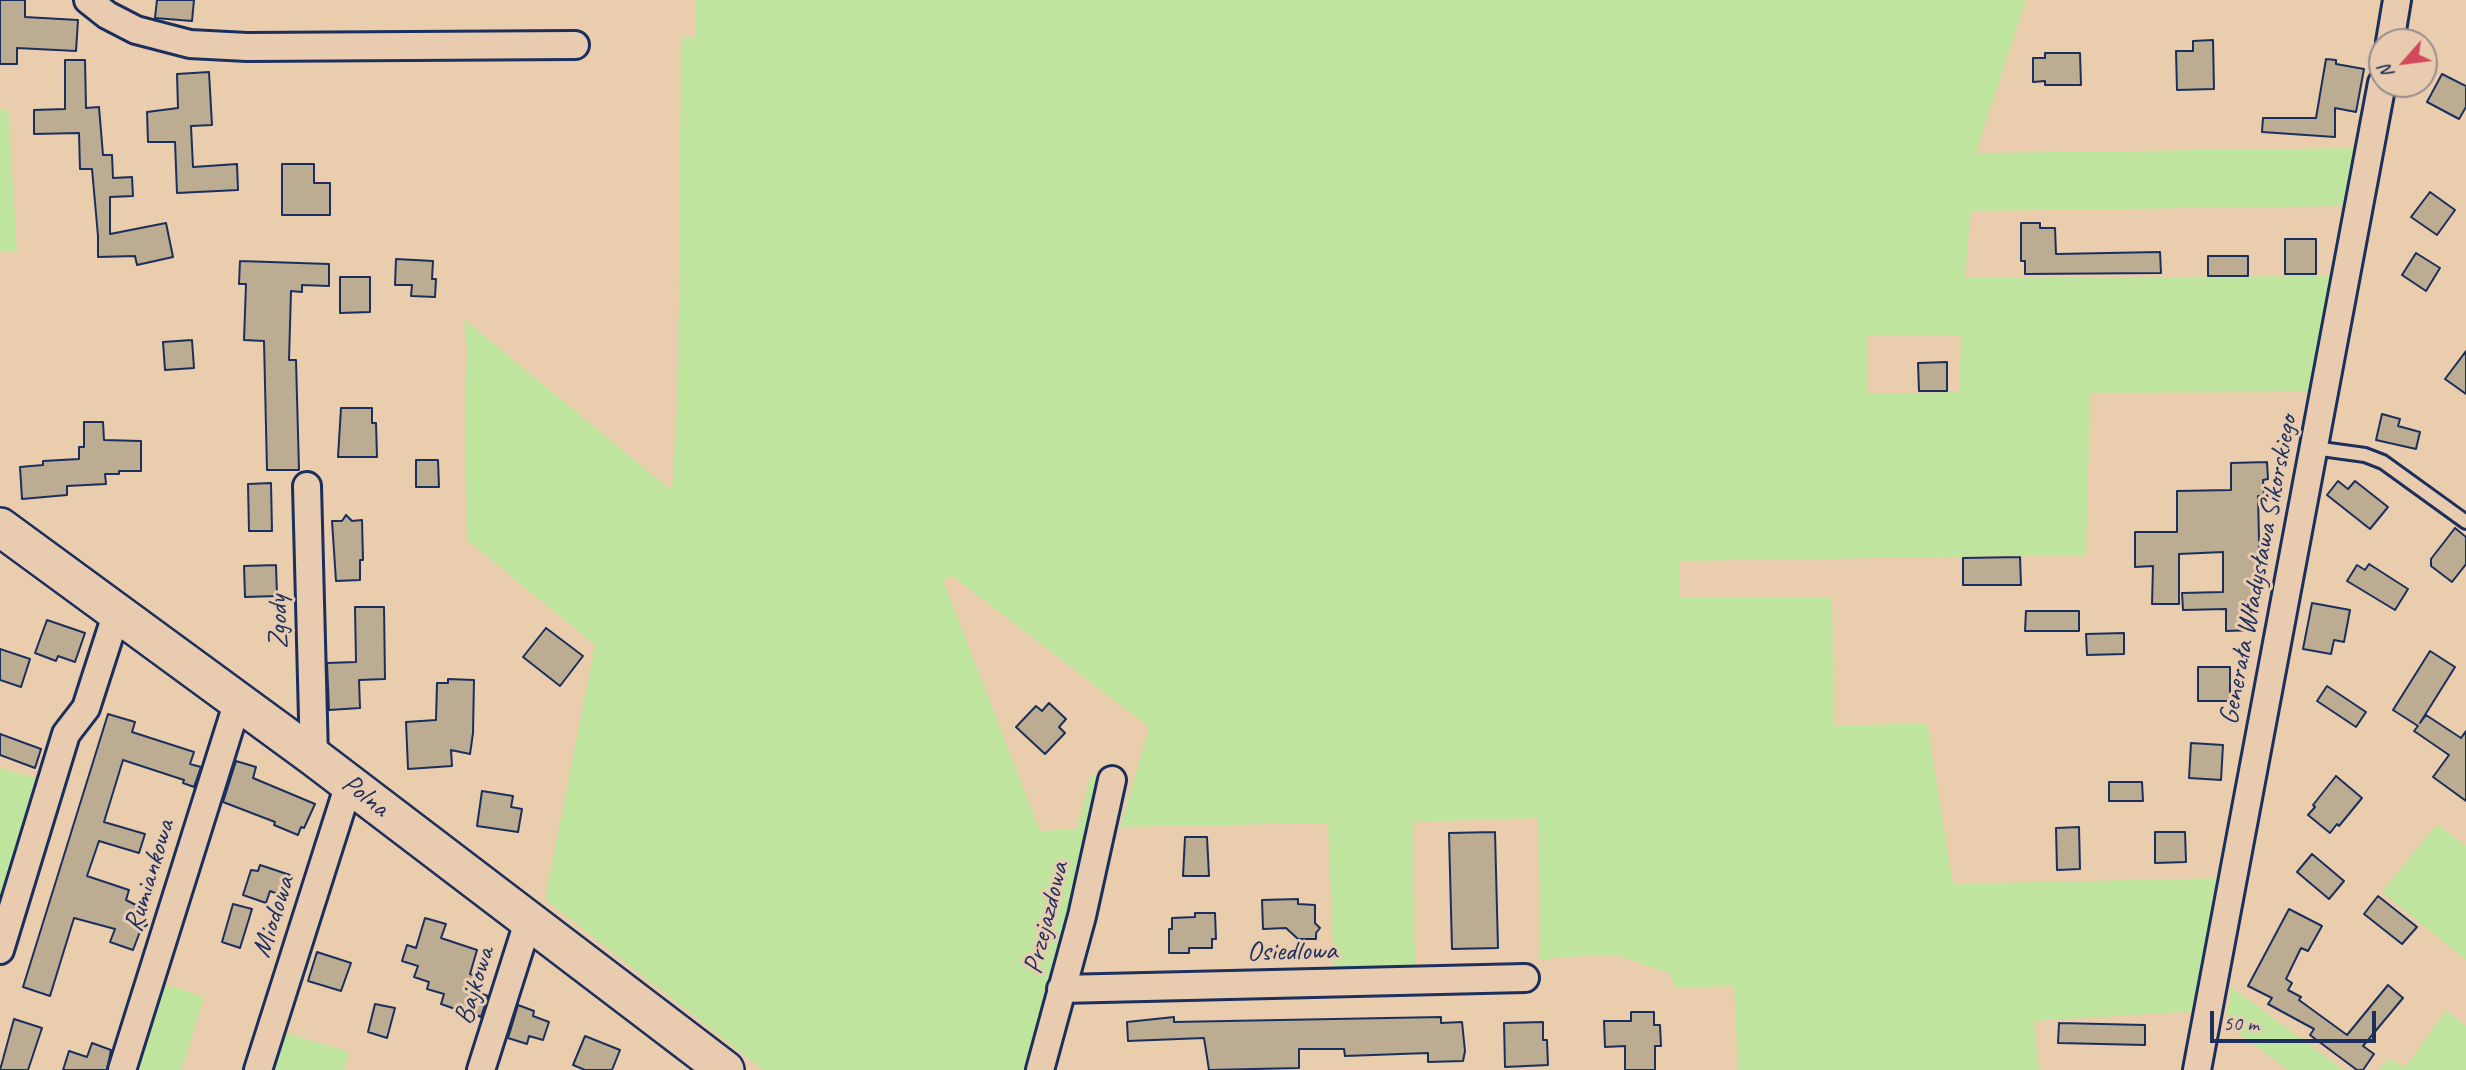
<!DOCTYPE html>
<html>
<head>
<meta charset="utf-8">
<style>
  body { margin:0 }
  #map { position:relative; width:2466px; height:1070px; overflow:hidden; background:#eacdad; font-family:Caveat,sans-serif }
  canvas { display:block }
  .north { position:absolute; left:2368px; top:28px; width:70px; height:70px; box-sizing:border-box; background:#e9ccb0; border:2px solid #978d8f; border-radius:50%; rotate:242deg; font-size:19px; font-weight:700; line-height:28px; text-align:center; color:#1b2f5e }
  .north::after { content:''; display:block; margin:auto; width:24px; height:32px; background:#d1495b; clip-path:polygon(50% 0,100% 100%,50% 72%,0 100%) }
  .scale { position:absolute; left:2210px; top:1011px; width:166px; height:32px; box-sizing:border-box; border:4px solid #1b2f5e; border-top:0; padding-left:9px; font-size:21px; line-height:24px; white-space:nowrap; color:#1b2f5e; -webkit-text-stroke:5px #e9ccb0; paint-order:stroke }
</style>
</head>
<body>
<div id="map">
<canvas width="2466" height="1070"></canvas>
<div class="north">N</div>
<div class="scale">50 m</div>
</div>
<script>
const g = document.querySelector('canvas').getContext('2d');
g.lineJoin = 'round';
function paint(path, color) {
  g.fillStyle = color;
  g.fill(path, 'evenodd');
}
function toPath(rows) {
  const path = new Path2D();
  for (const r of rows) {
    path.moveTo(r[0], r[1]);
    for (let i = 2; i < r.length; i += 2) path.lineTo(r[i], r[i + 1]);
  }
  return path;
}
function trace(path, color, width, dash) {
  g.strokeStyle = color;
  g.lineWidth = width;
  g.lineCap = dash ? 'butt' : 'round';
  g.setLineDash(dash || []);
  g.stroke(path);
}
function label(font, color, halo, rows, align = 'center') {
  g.font = font + ' Caveat,sans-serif';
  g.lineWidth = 6;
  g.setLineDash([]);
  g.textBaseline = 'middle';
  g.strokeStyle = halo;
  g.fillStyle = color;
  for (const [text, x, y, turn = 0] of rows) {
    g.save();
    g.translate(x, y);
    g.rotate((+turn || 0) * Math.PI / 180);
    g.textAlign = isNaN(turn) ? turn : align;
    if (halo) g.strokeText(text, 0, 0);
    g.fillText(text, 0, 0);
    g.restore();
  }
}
paint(toPath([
  [696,0,2026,0,1976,153,2358,148,2348,206,1971,211,1965,278,2332,276,2311,392,2072,393,2090,394,2086,555,1680,561,1679,598,1832,597,1834,726,1927,723,1953,884,2221,878,2198,1011,2034,1021,2039,1070,1738,1070,1734,986,1674,988,1671,974,1616,955,1562,957,1540,960,1538,818,1413,822,1415,970,1334,971,1328,823,1120,827,1149,727,952,576,943,580,1040,831,1077,829,1091,774,1102,780,1098,811,1030,1070,763,1070,545,899,595,645,467,540,465,411,467,349,464,319,672,491,678,388,681,38,696,37],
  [1961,335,1959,392,1868,394,1868,336],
  [0,109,8,109,17,251,0,251],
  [0,768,44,780,0,922],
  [2437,824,2466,846,2466,960,2382,892],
  [161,983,204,997,181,1070,133,1070],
  [2231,987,2344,1070,2288,1070,2226,1024],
  [2446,1010,2466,1026,2466,1070,2379,1070,2389,1058,2405,1068],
  [277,1030,349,1052,344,1070,265,1070]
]), '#bfe49e');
const building = toPath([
  [0,0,25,0,25,17,78,20,76,51,17,48,17,64,0,64,0,0],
  [157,0,194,0,192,21,155,18,157,0],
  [2213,40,2214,89,2177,90,2176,51,2193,51,2193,41,2213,40],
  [2045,53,2080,53,2081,85,2045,85,2045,81,2033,82,2033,58,2045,58,2045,53],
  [2326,59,2336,60,2336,64,2364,69,2356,112,2335,108,2335,137,2262,132,2263,118,2316,118,2326,59],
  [65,60,85,60,86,108,99,107,103,155,112,155,113,178,132,177,133,196,110,197,110,234,166,223,173,257,137,265,135,256,98,257,98,236,92,169,80,169,79,133,34,134,34,110,65,109,65,60],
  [209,72,212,125,191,126,193,167,237,164,238,190,177,193,175,142,148,142,147,112,178,108,177,74,209,72],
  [2442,74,2466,86,2466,107,2459,119,2427,102,2442,74],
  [282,164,314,164,314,183,330,183,330,215,282,215,282,164],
  [2430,192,2455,210,2437,235,2411,217,2430,192],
  [2021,223,2040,223,2040,228,2055,228,2056,254,2160,252,2161,273,2025,274,2025,261,2021,261,2021,223],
  [2285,239,2316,239,2316,274,2285,274,2285,239],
  [2416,253,2440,268,2426,291,2402,275,2416,253],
  [2208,256,2248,256,2248,276,2208,276,2208,256],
  [396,259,433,261,432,279,436,279,435,297,411,296,412,285,395,285,396,259],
  [240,261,329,264,329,286,302,285,302,292,291,291,289,360,296,360,299,470,267,470,264,341,244,340,246,284,239,284,240,261],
  [340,277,370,277,370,312,340,313,340,277],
  [192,340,194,368,165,370,163,342,192,340],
  [2466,351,2466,394,2445,379,2466,351],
  [1947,362,1947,391,1919,391,1918,363,1947,362],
  [341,408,372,408,372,423,376,423,377,457,338,457,341,408],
  [2382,414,2400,419,2398,426,2420,432,2416,449,2376,440,2382,414],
  [84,422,103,422,104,440,141,441,141,471,119,471,119,474,105,474,106,484,67,486,67,495,22,499,20,467,43,465,43,461,79,459,79,447,84,447,84,422],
  [416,460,438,460,439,487,416,487,416,460],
  [2267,462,2268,479,2263,480,2264,496,2258,496,2260,581,2255,581,2256,630,2226,631,2226,609,2183,610,2182,593,2223,592,2223,552,2179,554,2179,604,2152,604,2153,566,2135,567,2135,532,2177,532,2177,491,2231,490,2231,463,2267,462],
  [2338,481,2348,489,2355,481,2388,507,2370,529,2327,495,2338,481],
  [271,483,272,531,249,531,248,484,271,483],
  [346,515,352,521,362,520,363,560,360,560,360,580,336,581,332,521,342,521,346,515],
  [2455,528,2466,537,2466,564,2452,582,2431,566,2431,559,2455,528],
  [2020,557,2021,585,1963,585,1963,558,2020,557],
  [2369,564,2408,589,2395,610,2347,581,2357,565,2365,570,2369,564],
  [276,565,277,596,245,597,244,566,276,565],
  [2312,603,2350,610,2344,642,2334,640,2331,654,2303,649,2312,603],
  [355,607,384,607,385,679,359,680,360,708,329,710,327,663,356,662,355,607],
  [2026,611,2079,611,2079,631,2025,631,2026,611],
  [47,620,85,633,75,662,58,656,56,661,35,653,47,620],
  [546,628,583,656,560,686,523,657,546,628],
  [2124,633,2124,654,2087,655,2086,634,2124,633],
  [0,649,30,659,21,687,0,680,0,649],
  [2430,651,2455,667,2420,723,2426,715,2461,738,2466,731,2466,801,2433,777,2449,755,2414,731,2418,726,2393,710,2430,651],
  [2198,667,2230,667,2230,701,2198,701,2198,667],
  [448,679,474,680,473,733,470,754,451,750,452,766,408,769,406,722,436,720,437,683,448,683,448,679],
  [2327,686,2366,712,2356,727,2317,701,2327,686],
  [1049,703,1066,719,1059,727,1065,733,1045,754,1016,727,1036,706,1042,711,1049,703],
  [108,714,135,722,132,732,194,752,190,764,201,767,194,787,183,783,184,780,123,760,104,822,145,834,139,853,99,841,87,876,129,890,126,900,146,910,143,918,147,925,141,929,133,950,110,942,115,929,74,918,50,996,23,987,108,714],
  [0,734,41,749,35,768,0,755,0,734],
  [2191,743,2223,745,2221,780,2189,778,2191,743],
  [236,761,256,767,253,778,315,804,304,828,301,827,298,835,274,825,275,822,223,802,236,761],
  [2336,776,2362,798,2339,826,2337,824,2330,833,2308,815,2315,807,2313,805,2336,776],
  [2109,782,2142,782,2143,801,2109,801,2109,782],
  [482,791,513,796,511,807,522,809,518,832,477,826,482,791],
  [2079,827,2080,869,2057,870,2056,828,2079,827],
  [1495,832,1498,948,1452,949,1449,833,1495,832],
  [2155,832,2185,832,2186,862,2155,863,2155,832],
  [1185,837,1207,837,1209,876,1183,876,1185,837],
  [2312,854,2344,881,2329,899,2297,872,2312,854],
  [260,865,290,875,283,896,270,891,266,903,243,895,251,870,258,871,260,865],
  [2378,896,2417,927,2402,944,2364,914,2378,896],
  [1298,899,1298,904,1315,905,1315,923,1320,928,1316,933,1316,939,1298,939,1286,928,1263,929,1262,900,1298,899],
  [233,904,252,909,240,948,222,942,233,904],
  [2289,909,2322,926,2308,951,2301,948,2286,979,2292,983,2288,990,2301,997,2299,1000,2347,1035,2388,985,2403,998,2363,1046,2374,1054,2363,1070,2357,1070,2310,1035,2314,1029,2268,1004,2272,998,2248,986,2289,909],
  [1195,913,1215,913,1216,939,1212,939,1212,948,1189,948,1189,953,1169,953,1169,929,1172,929,1172,918,1195,917,1195,913],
  [425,918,446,924,441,938,477,950,470,974,476,976,471,990,488,996,481,1017,459,1007,458,1010,441,1004,444,994,427,989,429,982,414,977,418,966,402,961,407,945,416,948,425,918],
  [317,952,351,963,341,991,308,981,317,952],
  [375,1004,395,1008,387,1038,368,1032,375,1004],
  [518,1005,534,1011,533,1016,549,1022,543,1040,529,1036,527,1044,508,1038,518,1005],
  [1631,1012,1654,1012,1654,1025,1660,1025,1661,1046,1655,1046,1655,1070,1625,1070,1625,1046,1605,1047,1604,1021,1631,1021,1631,1012],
  [1174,1017,1174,1022,1441,1017,1441,1023,1462,1022,1465,1051,1463,1061,1428,1062,1428,1053,1345,1056,1344,1049,1299,1049,1299,1068,1209,1070,1204,1038,1128,1041,1127,1022,1174,1017],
  [14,1019,42,1028,28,1070,0,1070,14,1019],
  [1543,1022,1543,1040,1547,1040,1548,1065,1505,1067,1504,1023,1543,1022],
  [2059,1023,2145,1025,2145,1045,2058,1043,2059,1023],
  [585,1036,620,1050,612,1070,585,1070,573,1065,585,1036],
  [92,1043,111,1050,107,1070,63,1070,69,1051,87,1057,92,1043]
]);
paint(building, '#bbac92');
trace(building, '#1b2f5e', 2);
const lane = toPath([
  [2314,448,2365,455,2383,462,2466,522]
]);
const street = toPath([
  [88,0,107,15,136,30,190,44,247,47,575,45],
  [2390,42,2397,0],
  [307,486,314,757],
  [0,950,66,734,86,708,117,612],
  [1061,989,1525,978],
  [122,1070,238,701],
  [258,1070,349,784],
  [481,1070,528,922],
  [1040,1070,1082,916,1112,780],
  [2197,1070,2382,83]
]);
const secondary = toPath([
  [0,527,314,757,725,1070]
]);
trace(lane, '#1b2f5e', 18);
trace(street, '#1b2f5e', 32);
trace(secondary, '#1b2f5e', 42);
trace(lane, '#e9ccb0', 12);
trace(street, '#e9ccb0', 26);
trace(secondary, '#e9ccb0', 37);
label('28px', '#1b2f5e', '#e9ccb0', [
  ["Generała Władysława Sikorskiego",2259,570,-79],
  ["Zgody",279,622,-91],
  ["Polna",365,796,38],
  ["Rumiankowa",150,876,-73],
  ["Miodowa",274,917,-72],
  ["Przejazdowa",1047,918,-76],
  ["Osiedlowa",1292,952,-1],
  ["Bajkowa",475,986,-73]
]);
</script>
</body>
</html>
